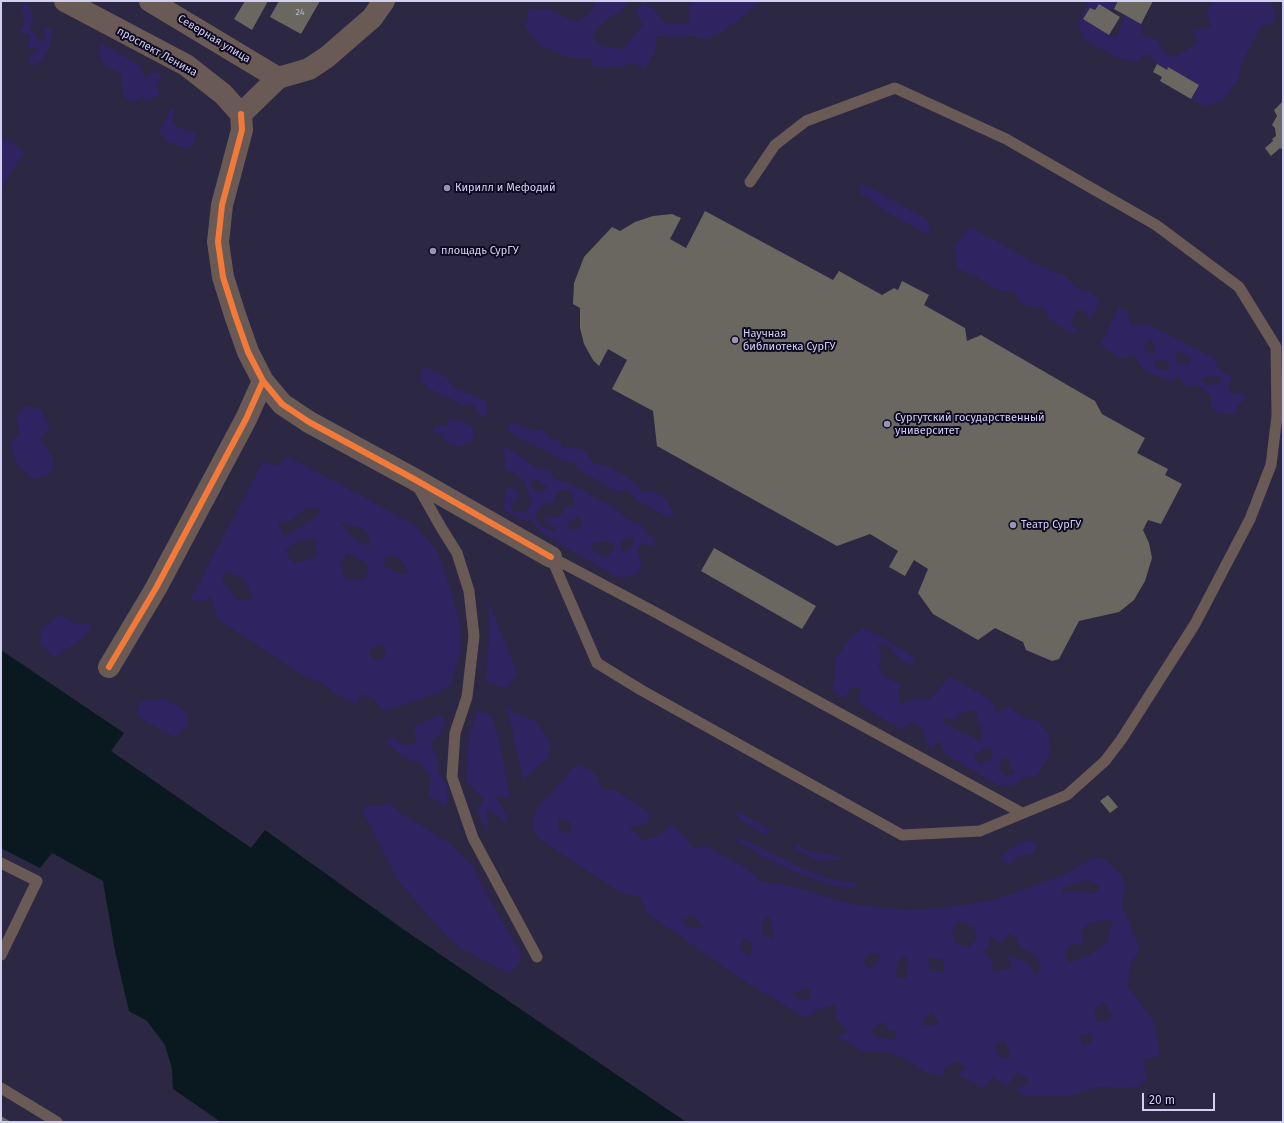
<!DOCTYPE html>
<html>
<head>
<meta charset="utf-8">
<style>
  body { margin:0 }
  #map { position:relative; width:1284px; height:1123px; overflow:hidden; background:#2c2742; font-family:"Fira Sans",sans-serif }
  canvas { display:block }
  .frame { position:absolute; inset:0; border:2px solid #d2d0f1; pointer-events:none }
  .scale { position:absolute; left:1142px; top:1093px; width:73px; height:18px; box-sizing:border-box; border:2px solid #d2d0f1; border-top:0; padding-left:5px; font-size:12px; line-height:14px; white-space:nowrap; color:#d2d0f1; -webkit-text-stroke:3px #0e0a21; paint-order:stroke }
</style>
</head>
<body>
<div id="map">
<canvas width="1284" height="1123"></canvas>
<div class="frame"></div>
<div class="scale">20 m</div>
</div>
<script>
const g = document.querySelector('canvas').getContext('2d');
g.lineJoin = 'round';
function paint(path, color) {
  g.fillStyle = color;
  g.fill(path, 'evenodd');
}
function toPath(rows) {
  const path = new Path2D();
  for (const r of rows) {
    path.moveTo(r[0], r[1]);
    for (let i = 2; i < r.length; i += 2) path.lineTo(r[i], r[i + 1]);
  }
  return path;
}
function trace(path, color, width, dash) {
  g.strokeStyle = color;
  g.lineWidth = width;
  g.lineCap = dash ? 'butt' : 'round';
  g.setLineDash(dash || []);
  g.stroke(path);
}
function label(font, color, halo, rows, align = 'center') {
  g.font = font + ' "Fira Sans",sans-serif';
  g.lineWidth = 4;
  g.setLineDash([]);
  g.textBaseline = 'middle';
  g.strokeStyle = halo;
  g.fillStyle = color;
  for (const [text, x, y, turn = 0] of rows) {
    g.save();
    g.translate(x, y);
    g.rotate((+turn || 0) * Math.PI / 180);
    g.textAlign = isNaN(turn) ? turn : align;
    if (halo) g.strokeText(text, 0, 0);
    g.fillText(text, 0, 0);
    g.restore();
  }
}
paint(toPath([
  [595,1,630,1,623,9,606,20,592,34,600,46,622,49,643,24,635,12,644,2,654,9,665,23,690,24,688,5,696,1,762,1,720,34,705,40,692,36,675,37,657,36,655,51,645,69,633,63,618,68,594,68,590,58,568,58,540,45,525,27,529,10,549,10,577,22,591,12],
  [1089,1,1118,1,1114,9,1096,13,1096,22,1109,36,1117,37,1125,15,1141,24,1142,35,1157,39,1162,49,1174,57,1197,43,1193,31,1211,26,1207,14,1212,1,1270,1,1276,13,1273,22,1260,28,1241,65,1239,79,1223,100,1205,107,1191,99,1199,85,1168,67,1167,70,1157,64,1148,54,1136,62,1115,57,1084,39,1077,24],
  [26,2,32,11,33,24,30,30,37,35,39,43,45,38,44,28,54,29,49,49,42,60,32,66,27,60,38,49,28,47,30,35,19,32,25,22,21,8],
  [101,43,140,65,146,79,152,72,162,73,156,87,161,94,147,101,142,96,134,103,123,97,121,73,105,66,98,52],
  [171,107,175,111,172,120,178,127,197,133,193,146,185,149,168,142,159,132],
  [1,137,25,151,1,190],
  [861,184,872,188,928,220,930,232,926,234,880,208,867,195,859,195],
  [970,227,1045,268,1066,276,1077,289,1091,292,1100,300,1094,313,1088,319,1084,310,1077,310,1071,323,1081,334,1069,332,1049,319,1043,306,1036,309,1021,303,1013,290,1001,292,984,281,957,268,955,246],
  [1119,307,1127,311,1132,325,1145,323,1215,359,1219,369,1231,376,1229,392,1245,394,1245,400,1237,407,1236,414,1220,414,1211,408,1211,396,1198,385,1188,387,1177,377,1172,383,1142,368,1137,359,1132,355,1122,359,1100,345],
  [1149,340,1154,342,1155,353,1148,353,1144,346],
  [1183,352,1190,357,1190,365,1178,363,1175,355],
  [1161,359,1169,363,1169,370,1157,369,1154,361],
  [1211,376,1221,378,1218,384,1206,385,1200,378],
  [430,368,446,377,455,388,486,401,488,412,485,417,477,413,477,408,473,404,462,406,451,399,439,394,422,383,422,369],
  [24,405,40,409,50,428,40,439,54,458,52,473,34,479,17,464,10,443,20,434,16,418],
  [448,417,464,422,474,428,473,441,458,447,444,441,444,433,434,433,433,427,447,425],
  [515,422,533,431,543,429,550,438,558,439,564,448,570,446,586,452,593,463,609,467,631,479,642,491,655,492,666,499,674,514,668,518,640,502,626,489,618,492,579,470,573,461,562,461,552,454,514,435,506,426],
  [504,446,519,455,533,467,549,470,555,479,570,484,613,507,631,521,641,524,647,534,655,539,654,547,642,543,637,551,642,563,638,574,619,578,540,532,531,520,519,520,504,509,505,487,517,489,519,498,511,503,512,510,526,513,532,502,523,480,514,473,505,470],
  [537,480,547,487,543,492,535,491,530,483],
  [570,490,575,506,565,507,563,513,555,518,545,516,545,522,557,528,553,532,539,524,535,514,544,503,552,503,558,491],
  [578,517,583,521,579,529,568,529,569,522],
  [635,537,631,547,623,552,620,543,625,538],
  [613,541,615,546,607,558,594,552,590,543],
  [286,455,417,526,438,552,459,617,461,650,451,684,438,693,384,711,374,699,361,694,356,704,342,698,320,682,304,676,218,619,210,596,203,602,190,600,263,461,279,466],
  [307,508,321,509,313,519,285,536,278,524,292,519],
  [340,522,366,530,371,546,356,540],
  [316,538,316,557,294,564,285,550,297,542],
  [348,553,369,565,365,580,346,580,340,563],
  [386,556,399,557,408,571,402,575,384,566],
  [227,572,244,578,253,599,237,600,221,579],
  [379,643,387,651,382,660,372,660,369,652],
  [488,599,517,673,507,688,485,682,490,635],
  [61,615,74,623,91,624,87,635,55,657,40,643,41,628],
  [862,628,880,636,915,658,913,666,900,659,888,646,877,644,882,655,878,666,884,676,901,685,899,691,901,704,913,698,930,699,950,676,991,700,997,712,1008,707,1025,718,1038,721,1049,734,1050,756,1036,776,1022,778,1015,786,998,785,946,755,939,741,930,749,921,727,913,721,902,730,858,703,861,687,851,687,844,699,831,689,835,680,835,660,849,639],
  [969,709,978,713,977,722,983,730,980,741,942,722,944,717,953,720],
  [984,748,992,750,990,761,980,764,974,755],
  [1008,757,1010,765,1015,773,1006,776,998,769,1002,759],
  [163,698,188,712,188,727,175,737,136,716,141,701],
  [506,703,514,713,536,721,551,742,548,758,523,780],
  [477,710,491,716,499,737,510,799,496,795,507,815,506,823,487,808,487,832,477,812,484,798,466,782,468,740],
  [440,714,446,722,440,734,430,743,438,758,438,771,448,788,446,807,429,796,429,776,420,763,401,756,385,741,391,737,406,746,416,743,414,727],
  [577,764,594,772,603,790,614,789,651,814,646,824,629,827,644,840,661,834,671,824,687,837,694,849,704,845,746,868,762,882,783,884,852,904,910,910,948,907,994,900,1065,874,1094,857,1104,859,1122,876,1126,886,1122,905,1140,949,1130,964,1128,986,1155,1023,1160,1056,1144,1060,1147,1081,1139,1087,1124,1088,1097,1087,1072,1096,1027,1096,1014,1091,1030,1081,1018,1072,1008,1086,993,1077,984,1088,957,1075,967,1067,957,1062,945,1067,943,1076,925,1072,906,1060,888,1052,864,1052,836,1036,848,1032,836,1019,836,1004,818,1010,806,1018,746,982,648,914,639,897,620,892,539,839,532,828,535,810],
  [558,819,570,821,571,834,559,830],
  [1088,880,1100,886,1095,894,1078,891,1060,894,1064,887],
  [770,914,773,939,763,935,762,922],
  [694,915,704,928,686,926,682,919],
  [1113,919,1106,944,1089,955,1068,963,1065,952,1073,943,1084,945,1081,930,1090,923],
  [958,921,974,927,976,939,969,948,956,943,952,933],
  [1009,934,1016,938,1019,946,1035,955,1042,968,1035,975,1029,963,1005,954,1012,967,993,973,992,961,983,951,989,945,990,936,1001,944],
  [744,938,753,943,749,958,740,947],
  [872,953,881,954,875,966,868,968,862,959],
  [908,956,906,979,895,977,899,958],
  [928,957,944,960,943,973,930,970],
  [810,987,811,997,800,1001,792,993],
  [1104,1003,1112,1015,1105,1022,1095,1022,1095,1008],
  [932,1012,939,1024,924,1026,924,1019],
  [883,1022,889,1031,896,1030,896,1040,877,1037,870,1030],
  [1091,1033,1093,1042,1083,1046,1080,1036],
  [1004,1040,1011,1057,1000,1059,995,1046],
  [392,804,400,813,447,841,473,866,487,895,521,953,520,962,509,974,469,953,450,940,398,881,362,811,366,806],
  [732,809,773,831,763,834,740,820],
  [731,836,747,841,797,866,831,879,858,883,854,888,835,886,797,873,759,855],
  [1026,840,1036,843,1035,853,1017,857,1008,866,1000,858,1010,849],
  [797,843,808,851,829,854,843,860,819,861,793,848]
]), '#302361');
paint(toPath([
  [1,650,124,733,111,751,251,848,265,830,400,927,686,1122,221,1122,173,1089,172,1069,165,1045,147,1021,129,1011,115,951,103,881,52,853,40,868,1,848]
]), '#0a181f');
paint(toPath([
  [245,1,268,1,252,30,234,19],
  [279,1,320,1,301,34,270,17],
  [1118,1,1153,1,1141,24,1114,9],
  [1099,4,1120,17,1109,35,1083,19,1090,8,1095,10],
  [1157,64,1167,70,1168,67,1199,85,1191,99,1160,81,1162,77,1153,72],
  [1283,101,1283,148,1281,149,1280,148,1271,156,1265,148,1273,141,1272,139,1276,136,1275,128,1272,125,1277,116,1274,110],
  [705,211,833,280,839,271,882,295,894,288,898,290,902,281,929,295,924,305,965,328,967,341,981,335,1095,401,1102,414,1145,438,1137,453,1168,469,1165,475,1182,484,1161,524,1148,520,1143,530,1149,543,1152,558,1145,581,1134,600,1119,612,1079,621,1059,659,1052,661,1026,650,1023,642,995,628,978,640,933,614,918,593,928,569,914,560,905,576,889,567,898,551,870,534,837,546,657,446,653,411,612,389,627,360,608,349,599,366,593,360,584,344,580,328,580,308,573,304,574,283,584,257,612,227,620,231,635,222,653,216,672,214,681,218,670,239,686,248],
  [714,548,816,606,802,629,701,571],
  [1108,795,1118,807,1110,813,1100,801],
  [1,1116,11,1122,1,1122]
]), '#6a6760');
trace(toPath([
  [417,485,442,529,457,553,469,591,474,636,467,697,455,733,452,777,473,838,537,957],
  [551,557,597,663,641,690,902,835,980,831,1067,795,1105,761,1121,740,1195,624,1250,519,1271,465,1277,416,1276,347,1239,287,1156,225,1006,139,895,88,806,121,775,145,750,182],
  [551,557,651,610,1022,813],
  [1,863,37,881,1,955],
  [1,1088,57,1122]
]), '#6a5a56', 11);
trace(toPath([
  [65,1,186,65,223,94,241,114],
  [150,1,278,78],
  [241,114,242,130,222,205,218,242,223,277,235,315,248,352,263,381,282,404,309,422,414,479,551,557],
  [241,114,278,78,309,69,327,57,372,18,384,1],
  [109,667,156,588,246,419,263,381]
]), '#6a5a56', 22);
trace(toPath([
  [241,114,242,130,222,205,218,242,223,277,235,315,248,352,263,381,282,404,309,422,414,479,551,557],
  [109,667,156,588,246,419,263,381]
]), '#f17a3a', 6);
for (const [x, y, r, color] of [
  [447,188,4,"#9895b4"],
  [433,251,4,"#9895b4"],
  [735,340,4,"#9895b4"],
  [887,424,4,"#9895b4"],
  [1013,525,4,"#9895b4"]
]) {
  const dot = new Path2D();
  dot.arc(x, y, r, 0, 2 * Math.PI);
  g.fillStyle = color;
  g.fill(dot);
  trace(dot, '#0e0a21', 1.5);
}
label('9px', '#b8b6cd', null, [
  ["24",300,12]
]);
label('11px', '#d2d0f1', '#0e0a21', [
  ["Северная улица",214,39,31],
  ["проспект Ленина",157,52,29]
]);
label('11px', '#d2d0f1', '#0e0a21', [
  ["Кирилл и Мефодий",455,188],
  ["площадь СурГУ",441,251],
  ["Научная",743,334],
  ["библиотека СурГУ",743,347],
  ["Сургутский государственный",895,418],
  ["университет",895,431],
  ["Театр СурГУ",1021,525]
], 'left');
</script>
</body>
</html>
